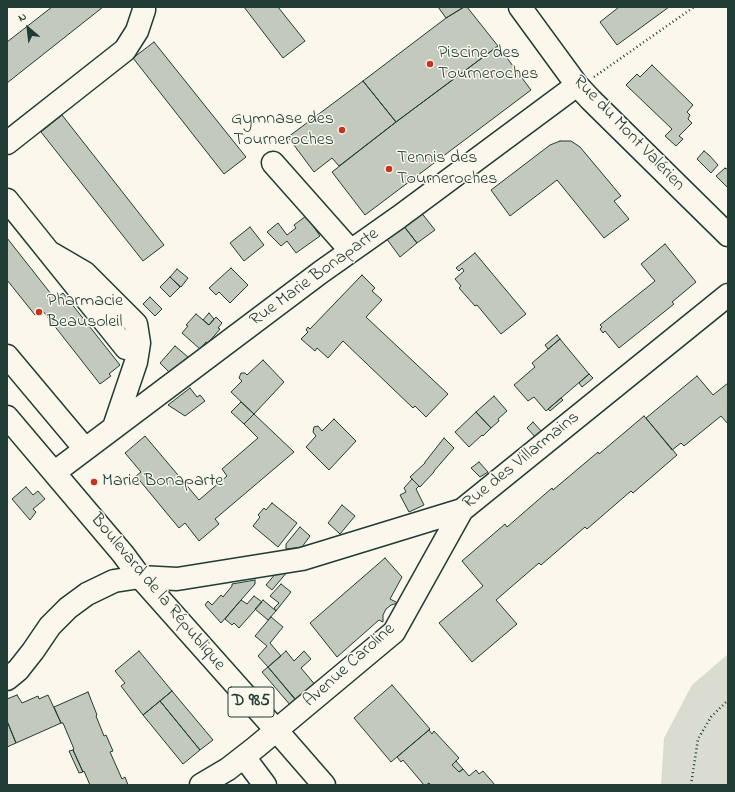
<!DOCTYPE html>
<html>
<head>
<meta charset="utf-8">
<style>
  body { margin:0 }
  #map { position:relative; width:735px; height:792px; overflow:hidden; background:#fbf7ec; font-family:"Indie Flower",sans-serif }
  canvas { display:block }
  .frame { position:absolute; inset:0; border:8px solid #1f3d34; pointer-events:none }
  .north { position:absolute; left:8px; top:8px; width:40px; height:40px; -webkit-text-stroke:3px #fbf7ec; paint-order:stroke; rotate:332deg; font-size:11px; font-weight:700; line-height:16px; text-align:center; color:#1f3d34 }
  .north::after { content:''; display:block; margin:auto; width:14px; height:18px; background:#1f3d34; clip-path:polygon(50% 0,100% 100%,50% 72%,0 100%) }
</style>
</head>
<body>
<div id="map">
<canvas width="735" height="792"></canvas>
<div class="frame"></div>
<div class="north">N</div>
</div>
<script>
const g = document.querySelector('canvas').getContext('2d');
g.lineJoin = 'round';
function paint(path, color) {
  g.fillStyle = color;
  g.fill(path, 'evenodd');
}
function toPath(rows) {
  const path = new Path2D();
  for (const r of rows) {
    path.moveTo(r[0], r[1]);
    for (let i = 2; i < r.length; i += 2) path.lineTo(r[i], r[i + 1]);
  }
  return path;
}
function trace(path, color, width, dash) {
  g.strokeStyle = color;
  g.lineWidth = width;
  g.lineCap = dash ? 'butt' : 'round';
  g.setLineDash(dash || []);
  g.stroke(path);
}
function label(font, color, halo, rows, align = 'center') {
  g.font = font + ' "Indie Flower",sans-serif';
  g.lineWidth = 3;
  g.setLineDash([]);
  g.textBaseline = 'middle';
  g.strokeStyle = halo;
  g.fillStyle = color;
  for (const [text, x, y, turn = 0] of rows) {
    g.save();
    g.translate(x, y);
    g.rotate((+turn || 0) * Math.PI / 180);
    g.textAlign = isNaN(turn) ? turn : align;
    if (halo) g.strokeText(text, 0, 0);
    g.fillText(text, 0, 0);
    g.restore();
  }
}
paint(toPath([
  [728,654,728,785,661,785,664,738,692,685]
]), '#dbdcd1');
const building = toPath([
  [52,7,103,7,7,83,7,42,52,7],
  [244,7,278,7,305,41,283,58,244,7],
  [438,7,464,7,446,18,438,7],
  [464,7,467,7,498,46,396,122,363,81,446,18,464,7],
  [619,7,669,7,617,45,600,22,619,7],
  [154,42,246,157,224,174,133,58,154,42],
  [498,46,531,90,365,215,332,172,396,122,498,46],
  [652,65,693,105,687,112,690,115,688,119,692,123,679,136,683,139,676,146,665,136,672,129,626,85,637,74,640,77,652,65],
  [363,81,396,122,339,166,332,158,314,172,288,137,363,81],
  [62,115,164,245,143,261,41,132,62,115],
  [560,141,571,141,580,147,621,196,614,201,629,219,604,238,557,180,510,216,491,190,550,145,560,141],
  [704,151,709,155,718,165,711,173,697,159,704,151],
  [725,168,726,169,728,168,728,188,716,176,725,168],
  [420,211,435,230,417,243,403,225,420,211],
  [306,216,320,236,296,253,287,241,281,246,267,232,278,223,287,235,296,228,294,225,306,216],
  [403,225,417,243,400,257,386,238,403,225],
  [250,227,264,245,244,261,230,243,250,227],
  [7,238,55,299,63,293,120,365,109,374,111,376,100,384,42,310,35,315,7,280,7,238],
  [665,244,696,282,672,302,674,304,619,348,605,331,603,333,600,329,602,327,600,325,655,281,641,264,665,244],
  [475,253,526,314,501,334,477,305,475,306,459,288,461,286,455,279,464,271,462,268,459,271,456,268,475,253],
  [231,268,248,285,230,303,219,292,216,295,209,288,231,268],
  [177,269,188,278,181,287,170,277,177,269],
  [362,275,375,288,372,291,382,300,366,317,448,394,426,417,415,406,413,408,343,341,328,358,317,348,315,351,301,339,308,332,306,330,308,327,310,329,362,275],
  [170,277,180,287,170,297,160,287,170,277],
  [150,297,162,309,155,316,143,304,150,297],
  [209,313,214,319,209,325,203,320,209,313],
  [196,314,209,325,216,317,222,323,218,328,220,329,208,343,206,342,200,349,182,333,188,326,186,325,196,314],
  [557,335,560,339,548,349,545,345,557,335],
  [560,339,589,374,546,411,534,397,528,401,514,385,535,367,532,363,560,339],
  [175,346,188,357,182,365,180,363,170,373,160,363,175,346],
  [263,360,284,382,254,414,231,392,242,381,239,378,241,373,245,373,247,375,263,360],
  [589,374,593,378,582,387,579,383,589,374],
  [697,376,713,395,728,383,728,424,721,416,684,446,681,443,672,450,646,418,697,376],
  [190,388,197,397,200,395,205,401,185,416,168,405,190,388],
  [494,396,507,411,498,419,499,421,491,428,476,412,494,396],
  [561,398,563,400,550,411,548,409,561,398],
  [241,402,254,414,244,424,231,412,241,402],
  [476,412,491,428,483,436,482,435,469,447,455,432,476,412],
  [254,414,294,452,215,519,219,524,199,541,185,523,179,528,136,476,141,472,125,453,145,436,199,500,227,476,222,469,258,438,244,424,254,414],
  [644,416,677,455,633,493,631,491,587,529,585,527,541,565,539,563,496,600,517,624,472,662,439,623,483,586,462,561,505,524,507,527,552,488,553,490,598,452,599,454,644,416],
  [334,419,356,441,329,470,306,447,316,436,313,432,314,427,318,426,322,431,334,419],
  [533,422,543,433,537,439,527,428,533,422],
  [444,438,454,448,434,471,434,472,420,487,410,477,425,463,425,462,444,438],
  [479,462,488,472,480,477,471,468,479,462],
  [412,479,419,486,416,489,424,505,409,512,400,495,406,492,404,488,412,479],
  [26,487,33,495,38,491,45,499,33,509,36,512,30,520,12,499,26,487],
  [272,503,297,523,278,547,253,526,260,517,258,515,264,508,266,510,272,503],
  [342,505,355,516,340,534,328,523,342,505],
  [300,527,310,536,302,547,286,549,286,544,300,527],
  [385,558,402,577,390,599,398,603,391,605,386,609,383,615,383,622,379,620,337,657,310,623,385,558],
  [288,571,272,590,266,585,277,572,288,571],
  [255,580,255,584,221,623,205,605,208,601,212,605,221,595,223,597,232,586,232,584,255,580],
  [281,584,291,592,276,611,274,608,279,603,270,596,281,584],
  [254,596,262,602,239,628,234,623,232,625,225,619,241,600,247,604,254,596],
  [263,600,276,611,268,620,255,609,263,600],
  [271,617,283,627,270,643,281,656,268,667,258,656,267,646,255,636,271,617],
  [139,651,172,691,143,715,121,686,125,683,115,671,139,651],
  [286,651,294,661,304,651,311,659,301,668,317,687,298,703,268,667,286,651],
  [268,667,297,701,291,706,262,672,268,667],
  [392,685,430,729,391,762,354,718,392,685],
  [172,691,213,740,200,750,160,701,172,691],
  [88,692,97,715,96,716,104,736,106,735,113,751,110,752,122,779,125,777,128,785,90,785,84,771,83,772,73,750,74,749,63,723,61,723,54,707,88,692],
  [17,695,22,703,38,696,39,699,48,695,61,723,16,743,7,721,7,699,17,695],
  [160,701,200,750,183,764,143,715,160,701],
  [7,721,16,743,7,747,7,721],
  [429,730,432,734,434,731,459,758,452,765,459,772,463,769,469,776,476,770,479,774,483,771,495,785,431,785,429,783,426,785,424,785,403,760,401,762,397,757,429,730],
  [73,750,83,772,79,773,69,751,73,750],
  [456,761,463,769,459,772,452,765,456,761]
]);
paint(building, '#c4c9be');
trace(building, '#1f3d34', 1);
const minor = toPath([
  [7,143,125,50,137,31,144,10,144,7],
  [273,163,351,251],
  [7,200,126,348],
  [49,252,85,273,136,324,139,343,136,362,114,427],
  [7,356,85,449],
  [55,472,321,272,399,217,577,85],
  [7,679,18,670,33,651,50,626,68,608,87,594,114,581,140,577,177,579,302,559,462,510,728,295],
  [244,757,265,785],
  [201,785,228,769,255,748,394,632,462,510]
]);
const major = toPath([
  [520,7,577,85,591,100,728,235],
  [7,417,123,554,140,577,277,731,324,785]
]);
trace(minor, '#1f3d34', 25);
trace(major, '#1f3d34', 25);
trace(toPath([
  [594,77,694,7],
  [691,785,698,739,711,717,728,700]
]), '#1f3d34', 2.5, [1, 3]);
trace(minor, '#fbf7ec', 22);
trace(major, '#fbf7ec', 22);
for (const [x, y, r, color] of [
  [430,64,4,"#c8321e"],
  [342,130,4,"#c8321e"],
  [389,169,4,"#c8321e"],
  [39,312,4,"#c8321e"],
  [94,482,4,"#c8321e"]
]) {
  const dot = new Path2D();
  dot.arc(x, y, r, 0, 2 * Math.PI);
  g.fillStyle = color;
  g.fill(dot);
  trace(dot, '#fbf7ec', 1.5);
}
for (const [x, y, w] of [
  [251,702,46]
]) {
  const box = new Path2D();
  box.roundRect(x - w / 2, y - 15, w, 30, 3);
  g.fillStyle = '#fbf7ec';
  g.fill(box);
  trace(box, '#1f3d34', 1);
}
label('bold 17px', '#1f3d34', null, [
  ["D 985",251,702]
]);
label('18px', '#1f3d34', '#fbf7ec', [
  ["Piscine des",438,54],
  ["Tourneroches",438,75],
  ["Gymnase des",334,120,"right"],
  ["Tourneroches",334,141,"right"],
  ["Tennis des",397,159],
  ["Tourneroches",397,180],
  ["Pharmacie",47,302],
  ["Beausoleil",47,323],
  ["Marie Bonaparte",102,482]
], 'left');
label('18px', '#1f3d34', '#fbf7ec', [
  ["Rue du Mont Valérien",628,134,46],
  ["Rue Marie Bonaparte",315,278,-36],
  ["Rue des Villarmains",522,461,-39],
  ["Boulevard de la République",157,593,50],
  ["Avenue Caroline",350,666,-42]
]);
</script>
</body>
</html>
